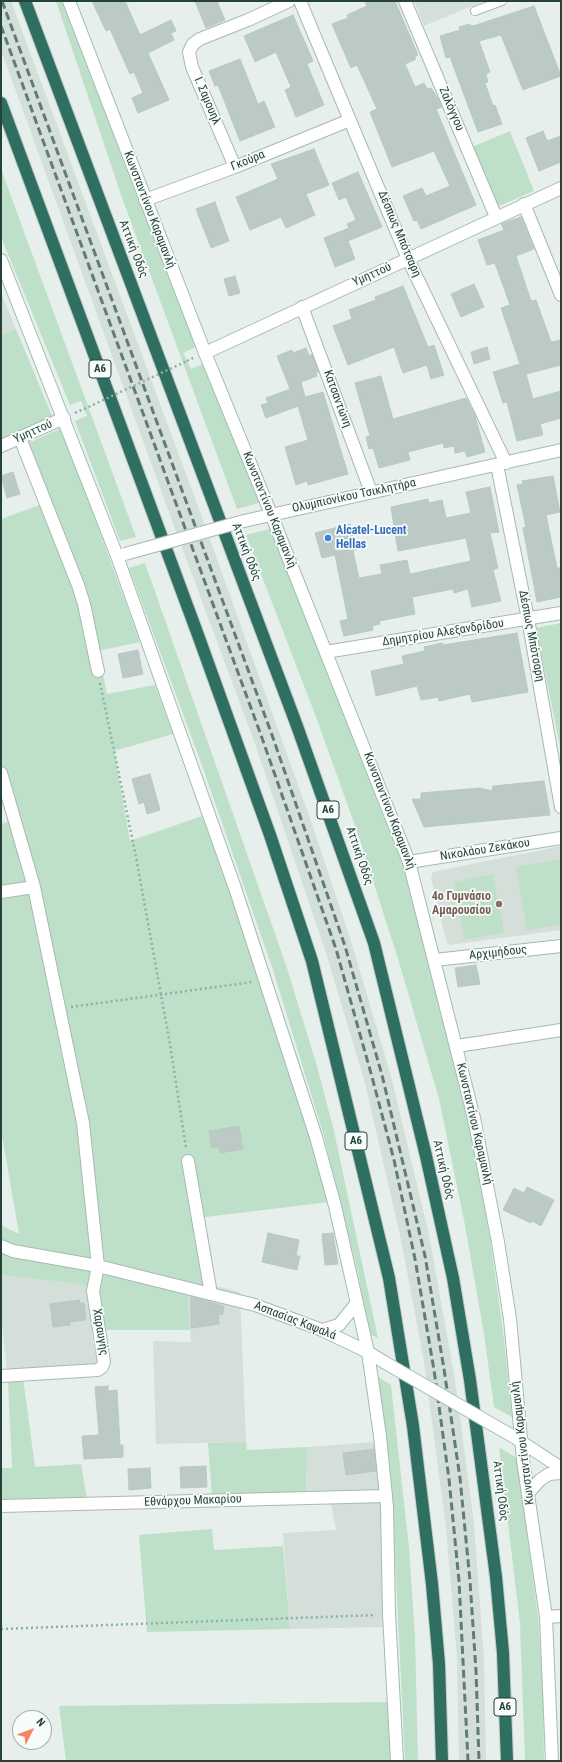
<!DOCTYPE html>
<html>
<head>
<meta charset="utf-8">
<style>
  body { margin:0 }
  #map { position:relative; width:562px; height:1762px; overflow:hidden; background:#e6efeb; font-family:"Roboto Condensed",sans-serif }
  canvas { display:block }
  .frame { position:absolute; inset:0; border:2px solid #24423a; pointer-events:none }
  .north { position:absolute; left:12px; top:1710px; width:40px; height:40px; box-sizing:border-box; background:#f7fbf9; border:1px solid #a3b1ad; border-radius:50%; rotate:48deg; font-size:11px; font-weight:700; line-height:16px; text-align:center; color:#24423a }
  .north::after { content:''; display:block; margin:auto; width:14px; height:18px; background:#f4845f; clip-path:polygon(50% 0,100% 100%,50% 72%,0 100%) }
</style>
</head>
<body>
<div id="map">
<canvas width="562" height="1762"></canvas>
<div class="frame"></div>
<div class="north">N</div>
</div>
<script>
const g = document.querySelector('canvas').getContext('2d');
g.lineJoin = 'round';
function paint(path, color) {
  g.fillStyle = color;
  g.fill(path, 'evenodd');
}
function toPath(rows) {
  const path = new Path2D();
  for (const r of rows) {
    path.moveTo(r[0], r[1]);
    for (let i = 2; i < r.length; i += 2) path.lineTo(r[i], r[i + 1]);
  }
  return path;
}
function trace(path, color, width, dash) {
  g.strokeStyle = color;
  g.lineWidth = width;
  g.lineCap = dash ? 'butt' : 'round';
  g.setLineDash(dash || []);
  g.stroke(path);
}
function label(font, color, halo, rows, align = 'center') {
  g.font = font + ' "Roboto Condensed",sans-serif';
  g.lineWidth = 3.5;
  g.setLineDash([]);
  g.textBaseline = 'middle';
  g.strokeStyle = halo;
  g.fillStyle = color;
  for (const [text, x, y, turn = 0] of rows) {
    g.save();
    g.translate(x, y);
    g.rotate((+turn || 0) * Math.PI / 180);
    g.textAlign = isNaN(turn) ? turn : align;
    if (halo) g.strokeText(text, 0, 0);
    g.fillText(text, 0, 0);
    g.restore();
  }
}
paint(toPath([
  [1,1,11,1,199,509,311,821,352,944,391,1076,429,1235,455,1380,474,1524,484,1659,486,1761,459,1761,457,1658,446,1527,424,1362,401,1240,365,1083,326,953,254,741,171,518,1,50],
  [414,1,484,1,424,26],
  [1,293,16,329,1,335],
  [561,846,561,930,449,945,446,940,431,878,433,872],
  [1,1275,87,1285,91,1330,99,1371,8,1380,1,1317],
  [187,1286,220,1287,240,1292,246,1442,156,1444,153,1341,191,1342],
  [375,1442,383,1487,385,1627,290,1629,283,1533,336,1530,329,1493,306,1494,307,1447]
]), '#d4dfda');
paint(toPath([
  [56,1,66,1,200,345,183,353,191,369,207,362,262,502,237,509,121,195],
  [510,131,534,191,492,209,467,149],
  [1,169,136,537,120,541,75,421,87,416,81,401,70,405,1,237],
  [16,329,52,416,1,441,1,335],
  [62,428,140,642,98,651,107,694,155,685,173,734,114,751,130,841,202,816,245,933,310,1136,329,1202,198,1218,208,1287,187,1286,190,1330,91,1330,87,1285,1,1275,1,1225,19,1234,1,1130,1,824,9,821,1,797,1,519,51,501,26,444],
  [273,528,407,864,476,1156,487,1217,503,1331,512,1417,494,1407,484,1334,464,1220,439,1099,399,962,358,834,316,717,246,535],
  [145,563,286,965,317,1066,334,1131,378,1338,369,1334,358,1273,323,1133,273,970,203,768,129,568],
  [561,623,561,751,536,628],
  [561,859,561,924,527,930,516,867],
  [493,874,504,932,465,940,454,882],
  [378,1377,391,1385,401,1476,409,1547,415,1637,418,1761,405,1761,391,1476],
  [23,1378,35,1467,81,1464,87,1500,1,1503,1,1468,12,1468,8,1380],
  [246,1442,247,1450,307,1447,306,1494,212,1497,208,1443],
  [499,1447,517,1458,538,1617,543,1687,544,1761,525,1761,520,1624],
  [212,1529,214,1550,283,1546,290,1629,147,1632,139,1535],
  [390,1702,394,1761,66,1761,59,1706]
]), '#bfe0c8');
const building = toPath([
  [92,1,125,1,140,35,171,20,176,31,171,33,174,40,148,53,169,100,138,113,132,98,143,93,134,72,130,74,110,29,106,31,92,1],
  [195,1,217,1,225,20,206,28,195,1],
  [365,1,395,1,418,55,414,57,416,59,405,64,415,87,424,83,427,89,431,88,437,97,442,107,436,109,476,205,421,229,417,220,414,221,403,196,422,188,426,196,450,186,434,151,392,167,370,112,377,109,357,65,351,68,332,24,348,18,347,15,367,6,365,1],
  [534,6,561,76,523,90,501,35,479,41,490,72,486,74,488,82,485,83,493,106,495,105,502,124,478,132,450,57,446,58,440,36,460,30,459,27,470,24,471,26,476,25,534,6],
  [293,15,313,61,307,64,324,105,296,117,285,90,291,87,276,52,255,62,244,36,293,15],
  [240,59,258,104,264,101,275,127,240,141,218,85,215,86,209,71,240,59],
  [543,131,547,141,561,136,561,162,539,171,526,138,543,131],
  [314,149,329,185,306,194,315,215,286,228,281,217,250,230,236,197,278,179,271,164,314,149],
  [358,172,382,227,348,241,355,259,335,267,324,238,349,228,347,224,356,220,346,197,339,200,332,183,358,172],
  [215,202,229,241,211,248,196,209,215,202],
  [521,217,534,249,516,256,531,301,536,300,551,342,561,340,561,365,526,374,533,399,561,391,561,418,540,424,543,435,517,441,507,402,503,403,493,372,520,364,501,308,510,305,495,263,487,265,478,240,504,230,501,224,521,217],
  [235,276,240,293,229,296,224,279,235,276],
  [474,284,484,307,461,317,451,294,474,284],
  [403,286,428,347,434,345,444,375,431,379,427,365,403,373,394,347,348,365,333,326,352,319,349,310,376,300,375,297,403,286],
  [487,347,490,359,474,364,471,352,487,347],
  [306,348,309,356,312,354,318,372,316,373,317,376,301,382,305,397,323,392,348,474,308,485,307,481,296,485,285,447,308,440,298,406,266,418,261,405,268,403,266,398,290,389,277,356,292,350,293,353,306,348],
  [381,376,393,419,466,398,475,416,485,452,467,457,465,451,455,453,454,446,444,448,443,443,408,452,410,460,379,468,373,448,369,449,366,437,370,436,355,383,381,376],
  [13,472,20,494,7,498,1,476,13,472],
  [553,476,560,512,546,515,557,568,561,568,561,597,537,602,523,528,526,527,517,485,523,484,522,481,553,476],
  [490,487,499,532,490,533,498,568,493,570,501,601,472,607,468,589,454,593,453,589,412,597,415,614,379,621,380,624,372,626,373,630,344,636,340,621,348,619,335,555,322,558,315,533,350,524,356,550,353,551,359,578,382,574,380,565,407,560,410,574,471,561,466,538,398,551,391,507,428,499,429,503,442,500,446,518,471,513,466,492,490,487],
  [517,633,528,692,472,702,470,694,439,701,438,697,421,700,417,686,376,696,371,671,404,664,402,656,425,651,424,647,442,643,443,645,517,633],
  [138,650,143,674,123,678,118,654,138,650],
  [150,774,160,810,147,814,144,802,139,804,132,779,150,774],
  [544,781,550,815,424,827,412,799,421,799,421,793,480,788,492,791,493,786,544,781],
  [476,965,480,984,458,987,455,968,476,965],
  [239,1126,243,1149,220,1153,219,1147,212,1148,209,1131,239,1126],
  [527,1187,554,1200,541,1226,532,1221,531,1223,503,1210,514,1188,524,1193,527,1187],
  [268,1233,299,1240,296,1256,300,1256,297,1270,262,1262,268,1233],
  [333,1233,338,1264,325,1265,322,1234,333,1233],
  [191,1297,224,1306,223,1314,218,1315,219,1324,191,1328,191,1297],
  [79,1300,80,1303,84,1303,86,1320,69,1322,70,1325,53,1327,50,1304,79,1300],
  [108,1386,108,1391,117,1390,120,1445,123,1445,123,1457,84,1459,82,1436,99,1435,95,1387,108,1386],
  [374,1449,376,1471,346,1475,343,1453,374,1449],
  [206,1466,207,1487,181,1488,180,1467,206,1466],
  [150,1468,151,1488,129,1490,128,1469,150,1468]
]);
paint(building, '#bbcac4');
trace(building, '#b8c9c2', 1);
const lane = toPath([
  [475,11,502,1]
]);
const street = toPath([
  [300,1,408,259,506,463],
  [405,1,496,217],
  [235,167,192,67,189,52,193,44,200,39,248,20,289,1],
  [145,200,235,167,350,120],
  [524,204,561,295],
  [302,307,371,492],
  [205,353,561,188],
  [20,438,78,585,84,604,98,671],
  [1,446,64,418],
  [497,465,528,619,561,807],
  [244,521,561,450],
  [326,652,561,613],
  [1,773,34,887,83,1123,98,1266,93,1291,104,1362,102,1367,98,1370,1,1376],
  [409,862,561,838],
  [1,892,34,887],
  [435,960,561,946],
  [457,1046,561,1030],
  [188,1161,211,1294],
  [1,1506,386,1496],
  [546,1617,561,1616]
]);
const secondary = toPath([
  [69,1,205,353,271,514,409,862,474,1118,498,1242,510,1319,523,1460,546,1617,552,1761],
  [1,260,117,556,235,888,316,1137,335,1206,368,1352,380,1436,387,1507,389,1614,397,1761],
  [1,1246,13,1251,98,1266,255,1305,322,1330,368,1352,384,1362],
  [322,1330,339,1325,356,1304],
  [517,1439,561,1468],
  [529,1492,540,1480,549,1474,561,1473]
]);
const highway = toPath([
  [25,1,297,726,374,943,426,1156,453,1278,470,1380,496,1577,503,1653,507,1761],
  [1,103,198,635,270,835,312,961,389,1278,413,1426,432,1584,439,1664,442,1761]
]);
trace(lane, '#a8b8b2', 10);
trace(street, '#a8b8b2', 14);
trace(secondary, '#a4bbb3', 14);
trace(highway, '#c2cac8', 14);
trace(toPath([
  [187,361,193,358],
  [75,413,84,409],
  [100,683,135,852,170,1044,186,1148],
  [71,1007,252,982],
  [1,1629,376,1615]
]), '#86b3a5', 2.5, [2, 3]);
trace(lane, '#fff', 8);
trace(street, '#fff', 12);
trace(secondary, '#fff', 12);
trace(highway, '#2f6f62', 12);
trace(toPath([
  [2,1,272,735,345,946,382,1075,425,1256,444,1369,460,1478,470,1581,476,1671,479,1761],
  [1,26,262,738,336,949,372,1077,394,1160,415,1259,434,1370,449,1479,459,1581,468,1761]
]), '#5f7d75', 3, [8, 4]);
const streetBridge = toPath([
  [125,554,244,521]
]);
const secondaryBridge = toPath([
  [384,1362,514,1437]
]);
trace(streetBridge, '#a8b8b2', 14, []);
trace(secondaryBridge, '#a4bbb3', 14, []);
trace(toPath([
  [84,409,187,361]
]), '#86b3a5', 2.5, [2, 3]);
trace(streetBridge, '#fff', 12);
trace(secondaryBridge, '#fff', 12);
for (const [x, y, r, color] of [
  [328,538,4,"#3f7fe0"],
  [499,904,4,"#8d6e63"]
]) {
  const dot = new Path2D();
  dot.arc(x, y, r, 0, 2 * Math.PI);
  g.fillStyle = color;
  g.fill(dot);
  trace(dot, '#f7fbf9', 1.5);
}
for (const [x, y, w] of [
  [100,369,22],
  [328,810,22],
  [356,1141,22],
  [505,1707,22]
]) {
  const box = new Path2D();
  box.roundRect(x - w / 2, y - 9, w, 18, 3);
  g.fillStyle = '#f7fbf9';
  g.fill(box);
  trace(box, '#24423a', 1);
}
label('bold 11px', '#24423a', null, [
  ["Α6",100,369],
  ["Α6",328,810],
  ["Α6",356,1141],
  ["Α6",505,1707]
]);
label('12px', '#24423a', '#f7fbf9', [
  ["Ι. Σαμουηλ",207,101,67],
  ["Ζαλόγγου",451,109,67],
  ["Γκούρα",248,161,-22],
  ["Κωνσταντίνου Καραμανλή",149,210,69],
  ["Δέσπως Μπότσαρη",399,234,67],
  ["Αττική Οδός",133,249,69],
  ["Υμηττού",372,275,-24],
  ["Κατσαντώνη",337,399,70],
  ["Υμηττού",33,432,-24],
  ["Ολυμπιονίκου Τσικλητήρα",354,496,-12],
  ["Κωνσταντίνου Καραμανλή",269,510,68],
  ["Αττική Οδός",246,552,69],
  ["Δημητρίου Αλεξανδρίδου",443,633,-9],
  ["Δέσπως Μπότσαρη",531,636,79],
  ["Κωνσταντίνου Καραμανλή",389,811,69],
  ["Νικολάου Ζεκάκου",485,850,-9],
  ["Αττική Οδός",359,856,71],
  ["Αρχιμήδους",498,953,-6],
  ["Κωνσταντίνου Καραμανλή",474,1124,77],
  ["Αττική Οδός",443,1170,77],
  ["Ασπασίας Καψαλά",295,1321,21],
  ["Χαραυγής",100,1332,81],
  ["Κωνσταντίνου Καραμανλή",523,1443,-97],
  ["Αττική Οδός",500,1491,83],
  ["Εθνάρχου Μακαρίου",193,1501,-2]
]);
label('bold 12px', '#366cbe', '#f7fbf9', [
  ["Alcatel-Lucent",336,531],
  ["Hellas",336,545]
], 'left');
label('bold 12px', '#785e54', '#f7fbf9', [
  ["4ο Γυμνάσιο",491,897],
  ["Αμαρουσίου",491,911]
], 'right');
</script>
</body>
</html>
